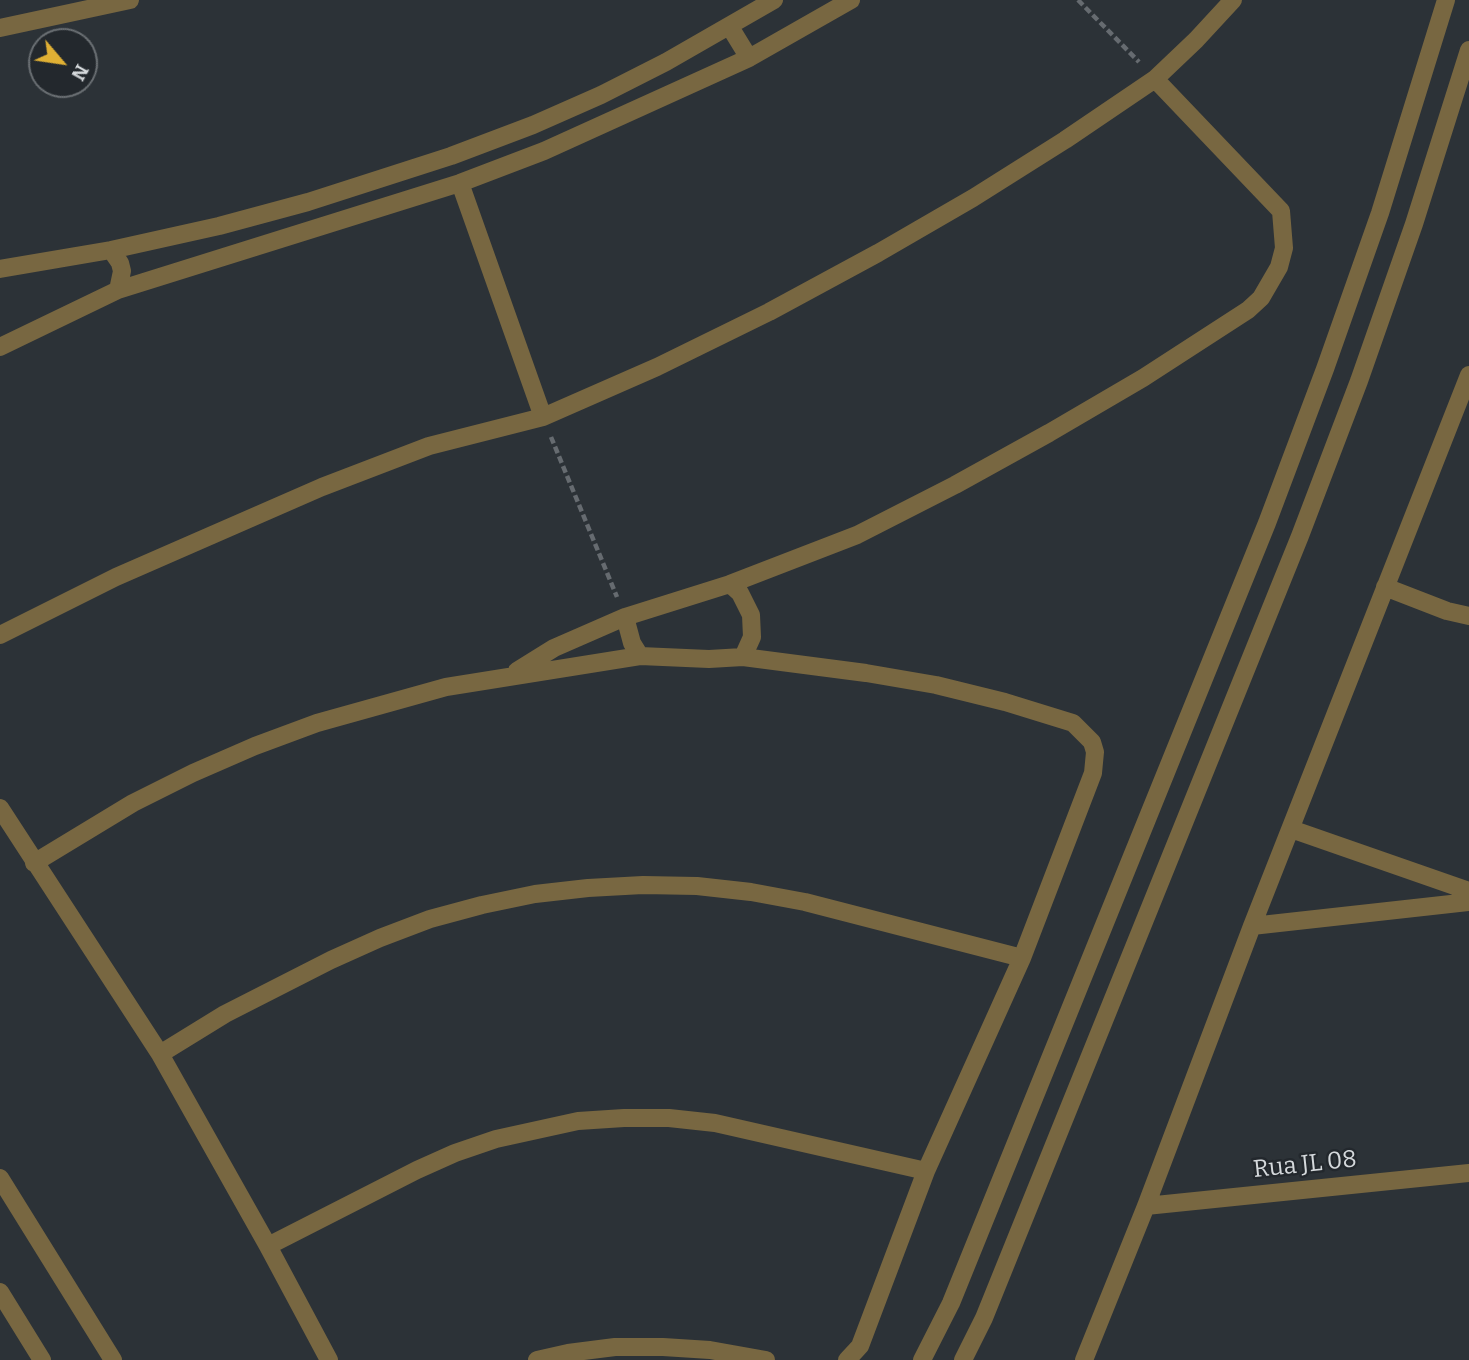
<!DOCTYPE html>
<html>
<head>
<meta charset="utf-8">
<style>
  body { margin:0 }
  #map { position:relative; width:1469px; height:1360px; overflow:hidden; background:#2c3237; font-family:Bitter,serif }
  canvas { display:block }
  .north { position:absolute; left:28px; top:28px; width:70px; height:70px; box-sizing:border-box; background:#23282d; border:2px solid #6a6f73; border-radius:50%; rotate:119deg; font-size:19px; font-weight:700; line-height:28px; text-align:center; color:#d5d9dc }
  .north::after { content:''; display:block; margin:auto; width:24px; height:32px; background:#e0b034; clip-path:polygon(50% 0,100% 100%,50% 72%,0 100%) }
</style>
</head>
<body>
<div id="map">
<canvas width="1469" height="1360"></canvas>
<div class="north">N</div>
</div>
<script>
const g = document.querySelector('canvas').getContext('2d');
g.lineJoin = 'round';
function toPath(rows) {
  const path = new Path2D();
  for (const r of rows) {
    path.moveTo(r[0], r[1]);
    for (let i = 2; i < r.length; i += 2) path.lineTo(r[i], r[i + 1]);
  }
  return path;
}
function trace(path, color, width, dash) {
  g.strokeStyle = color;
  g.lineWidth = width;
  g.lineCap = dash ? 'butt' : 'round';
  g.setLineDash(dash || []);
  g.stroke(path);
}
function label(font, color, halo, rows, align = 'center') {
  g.font = font + ' Bitter,serif';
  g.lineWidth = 5;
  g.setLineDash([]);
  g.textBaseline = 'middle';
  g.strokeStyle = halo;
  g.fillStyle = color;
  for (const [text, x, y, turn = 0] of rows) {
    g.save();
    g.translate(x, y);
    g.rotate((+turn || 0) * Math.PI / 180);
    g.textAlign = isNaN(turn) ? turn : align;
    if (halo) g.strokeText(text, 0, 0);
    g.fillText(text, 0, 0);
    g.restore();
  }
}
trace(toPath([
  [1078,0,1139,62],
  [551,437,617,597]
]), '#666b70', 4.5, [7, 3.5]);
trace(toPath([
  [730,27,749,58],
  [0,28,130,0],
  [460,183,543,417],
  [111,250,120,263,122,271,118,290],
  [0,269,111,250,219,226,308,202,451,156,533,125,601,95,666,62,774,0],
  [0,347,118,290,460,183,544,151,749,58,851,0],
  [730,584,740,593,751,615,752,637,743,657],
  [1385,587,1447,611,1469,616],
  [625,617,632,643,640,656],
  [0,635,116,577,322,487,429,446,543,417,657,367,769,312,878,253,973,198,1065,140,1155,79,1196,40,1233,0],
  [517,671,554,648,625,617,730,584,857,535,955,485,1049,433,1143,378,1248,310,1261,298,1279,267,1284,248,1281,211,1155,79],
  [0,808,160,1054,268,1246,329,1360],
  [1291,829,1469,891],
  [34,863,133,803,193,773,255,746,317,723,446,687,640,656,709,659,743,657,866,673,936,685,1005,702,1073,723,1092,742,1095,752,1093,773,1022,958,926,1171,860,1346,847,1360],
  [1252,926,1469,902],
  [160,1054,225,1014,331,960,380,938,430,919,482,905,535,894,588,888,643,885,697,886,751,892,805,902,1022,958],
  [0,1178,113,1360],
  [1146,1206,1469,1173],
  [268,1246,417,1170,455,1153,496,1139,578,1121,624,1118,669,1118,715,1123,926,1171],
  [0,1292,42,1360],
  [537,1360,568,1353,615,1347,663,1347,710,1350,766,1360],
  [922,1360,951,1303,1267,523,1325,369,1380,213,1446,0],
  [963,1360,984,1318,1300,536,1359,381,1414,224,1469,50],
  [1084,1360,1146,1206,1252,926,1469,375]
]), '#786741', 18);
label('24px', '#d5d9dc', '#23282d', [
  ["Rua JL 08",1305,1165,-6]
]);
</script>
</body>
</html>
